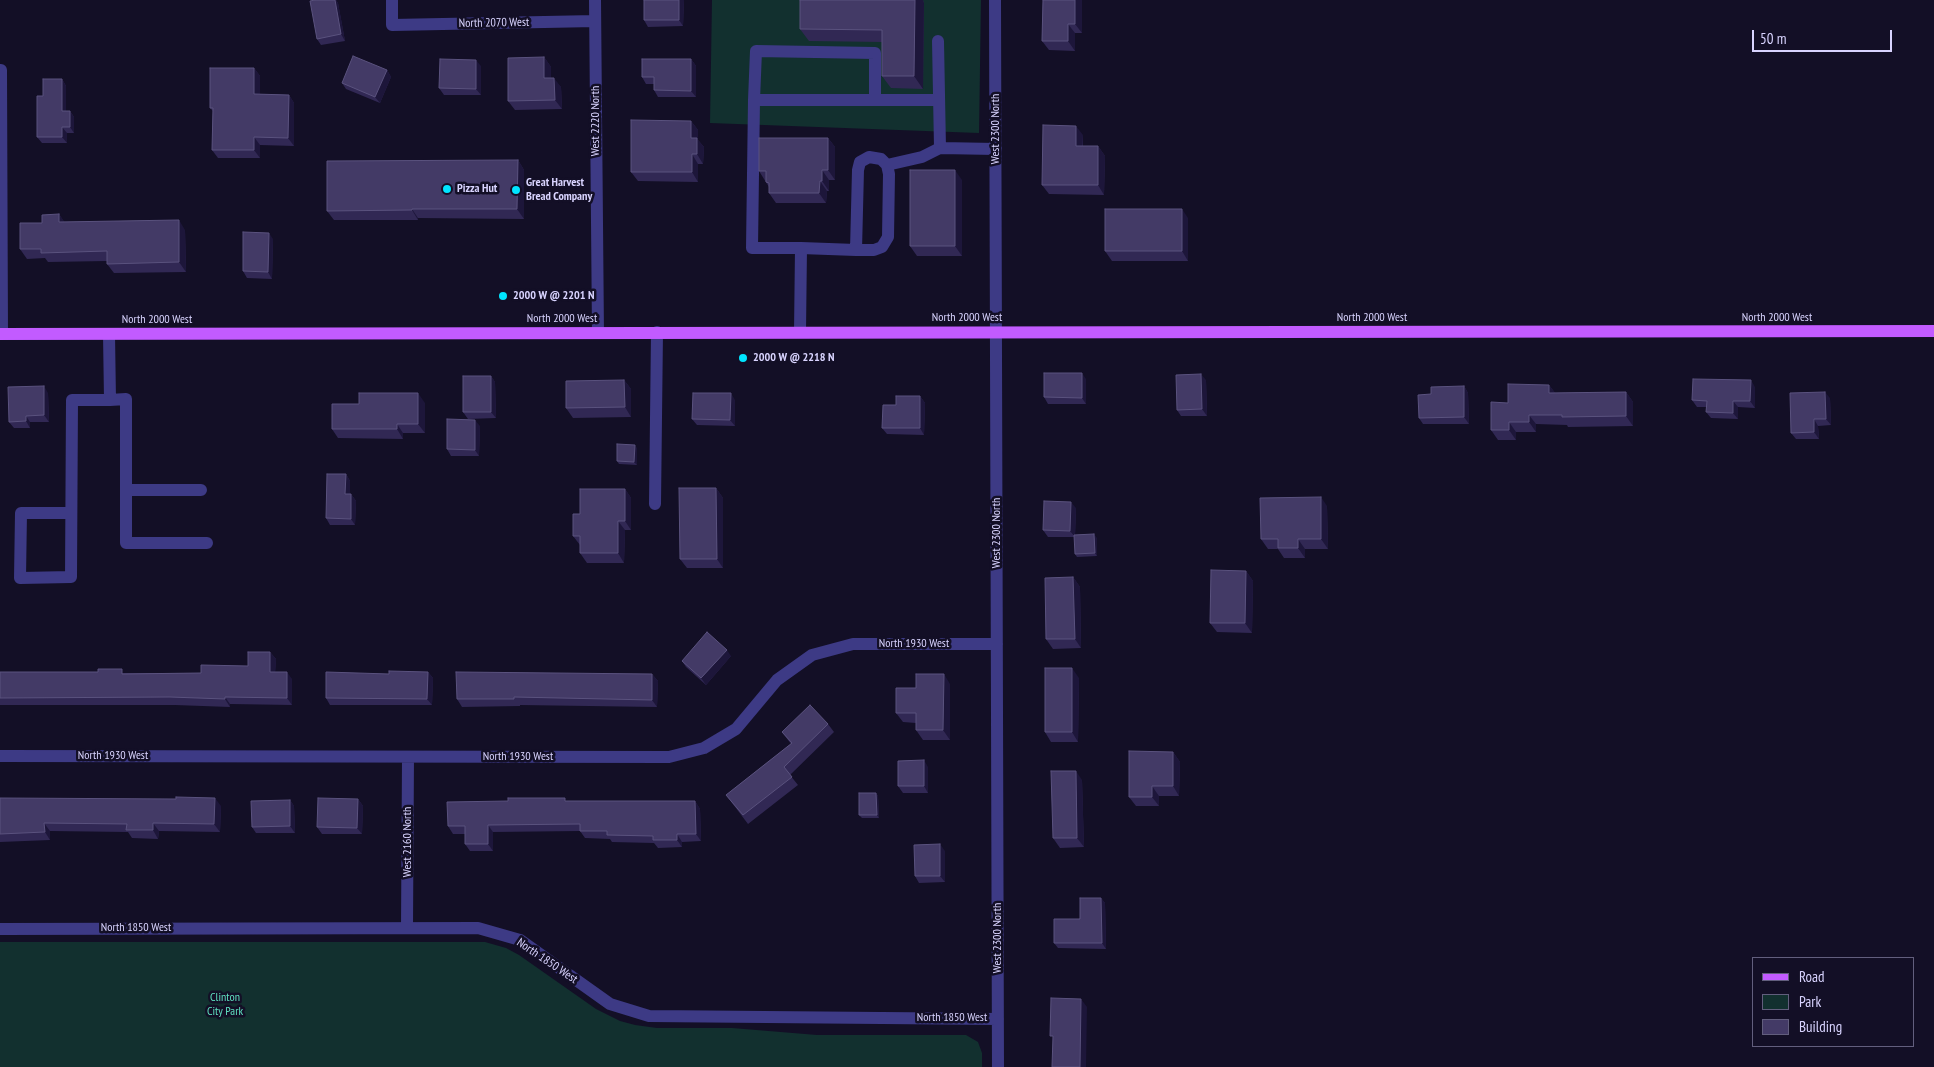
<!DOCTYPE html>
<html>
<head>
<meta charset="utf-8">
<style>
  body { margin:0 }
  #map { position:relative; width:1934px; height:1067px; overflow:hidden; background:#130f26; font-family:"PT Sans Narrow",sans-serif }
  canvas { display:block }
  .legend { position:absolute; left:1752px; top:957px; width:162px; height:90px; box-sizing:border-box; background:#130f26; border:1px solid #625e7d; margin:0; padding:6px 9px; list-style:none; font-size:15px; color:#d9d4ff }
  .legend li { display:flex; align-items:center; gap:10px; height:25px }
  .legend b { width:25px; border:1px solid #625e7d }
  .scale { position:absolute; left:1752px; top:30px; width:140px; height:22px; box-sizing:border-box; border:2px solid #d9d4ff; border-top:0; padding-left:6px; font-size:15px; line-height:18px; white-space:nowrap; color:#d9d4ff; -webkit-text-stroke:4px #130f26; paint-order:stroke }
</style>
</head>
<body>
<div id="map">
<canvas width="1934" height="1067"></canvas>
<ul class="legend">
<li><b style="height:6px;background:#c25bff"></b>Road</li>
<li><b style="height:14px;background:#12302f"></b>Park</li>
<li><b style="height:14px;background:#433a66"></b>Building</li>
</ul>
<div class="scale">50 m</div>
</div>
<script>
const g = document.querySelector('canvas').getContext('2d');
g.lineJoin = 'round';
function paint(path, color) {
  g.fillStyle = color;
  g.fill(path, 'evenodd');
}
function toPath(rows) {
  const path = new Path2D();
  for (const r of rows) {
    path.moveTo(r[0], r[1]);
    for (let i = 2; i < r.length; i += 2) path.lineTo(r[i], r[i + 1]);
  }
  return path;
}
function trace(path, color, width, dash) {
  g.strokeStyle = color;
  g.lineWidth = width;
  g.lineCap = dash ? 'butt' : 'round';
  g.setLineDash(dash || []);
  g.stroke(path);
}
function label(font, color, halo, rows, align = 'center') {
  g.font = font + ' "PT Sans Narrow",sans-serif';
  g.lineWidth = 5;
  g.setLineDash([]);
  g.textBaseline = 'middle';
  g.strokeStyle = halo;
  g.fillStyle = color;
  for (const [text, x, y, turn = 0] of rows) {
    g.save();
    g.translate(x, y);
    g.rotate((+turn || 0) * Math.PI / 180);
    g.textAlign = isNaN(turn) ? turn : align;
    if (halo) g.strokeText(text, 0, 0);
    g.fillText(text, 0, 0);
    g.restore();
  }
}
paint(toPath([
  [712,0,981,0,979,133,710,123],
  [0,942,485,942,506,948,519,955,596,1009,620,1021,635,1025,657,1028,732,1028,817,1035,966,1035,978,1042,982,1053,982,1067,0,1067]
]), '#12302f');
trace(toPath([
  [392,0,392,25,595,21],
  [595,0,598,333],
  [995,0,998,1067],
  [938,41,940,148,996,149],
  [1,70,2,334],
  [754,100,756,51,875,53,875,100],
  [887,165,922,157,940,148],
  [801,248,856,250,874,250,882,247,888,237,889,174,887,165,881,159,869,157,860,162,858,170,856,250],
  [800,332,801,248,752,248,754,100,939,100],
  [109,334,110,400,126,399,126,543,207,543],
  [126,490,201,490],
  [655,504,657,332],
  [71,513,21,513,20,578,71,577,72,400,110,400],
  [0,756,669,757,704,748,736,729,777,680,812,655,853,644,997,644],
  [407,927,408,757],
  [0,929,478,928,520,940,610,1004,649,1016,998,1019]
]), '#3d3a85', 12);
trace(toPath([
  [0,334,1934,331]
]), '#c25bff', 12);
paint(toPath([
  [315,0,336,0,338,3,345,41,321,45,317,39],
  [684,0,683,26,648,27,644,20],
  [800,0,923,0,924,3,923,89,891,88,882,76,882,42,809,41,800,29],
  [1043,0,1082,0,1082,33,1075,33,1075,51,1049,50,1042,41],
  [544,57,551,67,551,78,561,87,562,109,515,110,508,101],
  [691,59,696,66,696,97,658,97,654,90,654,84,646,84,642,77],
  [481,66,481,95,444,95,439,88],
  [254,68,260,76,260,94,289,95,294,103,294,146,260,145,260,158,218,158,212,150,213,111,210,108],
  [387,70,391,77,380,103,346,89,342,83],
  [62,79,66,86,66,111,70,111,74,117,74,133,67,133,67,143,42,143,37,137,43,96],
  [691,121,698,130,698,140,704,147,703,164,698,164,698,182,638,181,631,172],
  [1083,135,1083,146,1098,146,1105,156,1104,195,1049,194,1042,185],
  [828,138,835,147,835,180,829,180,829,191,827,191,826,203,776,203,769,193,769,187,759,171],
  [518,160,524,170,524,219,418,218,418,220,334,220,327,211],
  [962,180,962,256,917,256,910,246],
  [59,214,64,222,185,230,186,272,114,273,107,264,107,261,48,262,45,258,27,259,20,249,42,223],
  [1188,218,1188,261,1112,261,1105,251],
  [273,239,272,279,247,278,243,271],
  [491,376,495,382,496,418,468,419,463,412],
  [1086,379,1086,404,1048,404,1044,397],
  [624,380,631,389,631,417,573,418,566,408],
  [1206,380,1207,416,1181,416,1177,410],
  [1549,385,1555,393,1626,392,1633,402,1633,426,1568,427,1567,425,1536,424,1536,432,1516,432,1516,440,1498,440,1491,430,1508,403],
  [1464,386,1468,393,1469,424,1423,424,1419,418,1431,394],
  [1755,387,1755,408,1738,407,1738,419,1711,418,1706,412,1706,407,1697,407,1692,400],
  [48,393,49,422,30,422,30,428,14,428,9,422],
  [920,396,925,403,924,435,887,434,882,428,896,405],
  [1830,398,1831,425,1818,426,1819,439,1796,439,1791,433],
  [735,400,735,426,697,425,692,419],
  [425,403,425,433,403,433,403,439,338,438,332,429,359,404],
  [480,426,479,456,451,456,447,449],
  [637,448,637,465,619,464,617,461],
  [346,474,350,481,350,494,351,494,356,501,355,525,330,525,326,518],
  [716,488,723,498,723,568,687,568,680,559],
  [625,489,631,498,631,530,625,530,624,563,587,563,580,553,580,545,573,536,580,514],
  [1327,506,1328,549,1305,549,1305,558,1284,558,1278,549,1268,549,1261,539],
  [1076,508,1075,535,1097,538,1097,556,1077,557,1075,554,1075,537,1048,537,1043,530],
  [1246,571,1253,581,1252,633,1217,632,1210,623],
  [1073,577,1080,587,1081,648,1053,649,1046,639],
  [270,652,276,659,275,672,292,679,292,705,230,704,230,707,175,705,0,705,0,672,126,673,201,673,248,666],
  [731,656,706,685,686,667,682,661],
  [428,672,433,678,432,705,330,705,326,698,389,674],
  [652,674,658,681,657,707,520,705,520,706,462,707,457,699],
  [1079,678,1078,742,1051,742,1045,732],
  [950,684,950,740,923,740,916,730,916,723,903,722,896,713,916,688],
  [828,724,834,732,790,775,798,785,748,824,726,795,791,744,782,732],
  [1173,752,1180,762,1179,796,1159,796,1159,806,1136,806,1129,797],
  [928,767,928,793,903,793,898,786],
  [1082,780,1084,847,1060,848,1053,838],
  [876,793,878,796,879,818,862,818,859,815],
  [0,798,221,806,220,832,159,831,158,839,132,838,128,832,50,831,50,840,0,842],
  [358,799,363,806,362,834,322,834,317,827],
  [290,800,294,806,295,833,256,833,252,827],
  [567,801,695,801,700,809,701,841,682,842,682,847,658,848,654,843,612,842,610,839,585,838,580,831,493,832,493,851,470,851,465,844,465,834,453,834,448,826],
  [945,851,945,882,919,883,915,876],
  [1101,898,1105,903,1106,949,1058,948,1054,943]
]), '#312854');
paint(toPath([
  [335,0,336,0,338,3,345,41,341,34],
  [679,0,684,0,683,26,679,20],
  [915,0,923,0,924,3,923,89,914,76],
  [1075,0,1082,0,1082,33,1075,24],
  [1068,24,1075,33,1075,51,1068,41],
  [544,57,551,67,551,88,544,78],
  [691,59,696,66,696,97,691,91],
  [476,60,481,66,481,95,476,89],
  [254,68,260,76,260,102,254,94],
  [387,70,391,77,380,103,375,97],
  [554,78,561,87,562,109,555,100],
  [62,79,66,86,66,117,62,111],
  [289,95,294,103,294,146,288,138],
  [70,111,74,117,74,133,70,127],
  [691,121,698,130,698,140,704,147,703,164,697,154,691,138],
  [1076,126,1083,135,1082,156,1076,146],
  [62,127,67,133,67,143,62,137],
  [254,137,260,145,260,158,254,150],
  [828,138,835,147,835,180,828,170],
  [1098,146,1105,156,1104,195,1098,185],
  [692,154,698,164,698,182,692,172],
  [518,160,524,170,524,219,517,209],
  [822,170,829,180,829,191,822,181],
  [955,170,962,180,962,256,955,246],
  [820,181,827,191,826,203,819,193],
  [412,209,418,218,418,220,412,210],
  [1182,209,1188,218,1188,261,1182,251],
  [59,214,66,224,59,222],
  [179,220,185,230,186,272,179,262],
  [269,233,273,239,272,279,268,272],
  [1082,373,1086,379,1086,404,1082,398],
  [1201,374,1206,380,1207,416,1202,409],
  [491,376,495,382,496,418,491,412],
  [624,380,631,389,631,417,625,407],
  [1751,380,1755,387,1755,408,1750,401],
  [1549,385,1556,394,1549,393],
  [44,386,48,393,49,422,44,415],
  [1464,386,1468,393,1469,424,1464,417],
  [1626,392,1633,402,1633,426,1626,416],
  [1825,392,1830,398,1831,425,1826,419],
  [418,393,425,403,425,433,418,424],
  [731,393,735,400,735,426,730,420],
  [920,396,925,403,924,435,920,428],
  [1733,401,1738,407,1738,419,1733,413],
  [1529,415,1536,424,1536,432,1529,422],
  [26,416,30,422,30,428,26,421],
  [1814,419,1818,426,1819,439,1814,432],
  [475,420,480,426,479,456,475,450],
  [1509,422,1516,432,1516,440,1509,430],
  [397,424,403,433,403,439,397,429],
  [635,445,637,448,637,465,634,462],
  [346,474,350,481,350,500,345,494],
  [716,488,723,498,723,568,717,559],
  [625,489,631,498,631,530,625,521],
  [351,494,356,501,355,525,351,519],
  [1321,497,1327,506,1328,549,1321,539],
  [1071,502,1076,508,1075,537,1070,531],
  [618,521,625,530,624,563,618,553],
  [1094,534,1097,538,1097,556,1095,553],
  [1298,539,1305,549,1305,558,1298,548],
  [1246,571,1253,581,1252,633,1245,623],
  [1073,577,1080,587,1081,648,1075,639],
  [727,650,731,656,706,685,701,678],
  [270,652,276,659,275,679,270,672],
  [1072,668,1079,678,1078,742,1072,732],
  [287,672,292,679,292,705,287,698],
  [428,672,433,678,432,705,427,699],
  [652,674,658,681,657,707,652,700],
  [944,674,950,684,950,740,943,730],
  [225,697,230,704,230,707,225,699],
  [1173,752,1180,762,1179,796,1173,786],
  [924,760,928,767,928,793,924,786],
  [1076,771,1082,780,1084,847,1077,838],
  [1152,786,1159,796,1159,806,1152,797],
  [876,793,878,796,879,818,877,815],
  [215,798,221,806,220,832,214,824],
  [358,799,363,806,362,834,357,828],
  [290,800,294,806,295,833,290,826],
  [695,801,700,809,701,841,696,834],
  [44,823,50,831,50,840,45,832],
  [153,823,159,831,158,839,153,830],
  [488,825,493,832,493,851,488,844],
  [677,834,682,842,682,847,677,840],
  [940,844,945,851,945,882,940,876],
  [1101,898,1105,903,1106,949,1102,943],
  [1081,999,1087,1007,1086,1067,1080,1067]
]), '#1d163a');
const building = toPath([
  [315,0,335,0,341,34,317,39,310,1,315,0],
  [644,0,679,0,679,20,644,20,644,0],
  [800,0,915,0,914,76,882,76,882,30,800,29,800,0],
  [1043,0,1075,0,1075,24,1068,24,1068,41,1042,41,1043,0],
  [353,56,387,70,375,97,342,83,353,56],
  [544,57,544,78,554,78,555,100,508,101,508,58,544,57],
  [440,59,476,60,476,89,439,88,440,59],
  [642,59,691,59,691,91,654,90,654,77,642,77,642,59],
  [210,68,254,68,254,94,289,95,288,138,254,137,254,150,212,150,213,108,210,108,210,68],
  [43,79,62,79,62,111,70,111,70,127,62,127,62,137,37,137,37,96,43,96,43,79],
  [631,120,691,121,691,138,697,138,697,154,692,154,692,172,631,172,631,120],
  [1043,125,1076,126,1076,146,1098,146,1098,185,1042,185,1043,125],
  [759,138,828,138,828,170,822,170,822,181,820,181,819,193,769,193,769,183,766,182,766,171,759,171,759,138],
  [518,160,517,209,412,209,412,210,327,211,327,161,518,160],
  [910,170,955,170,955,246,910,246,910,170],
  [1105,209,1182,209,1182,251,1105,251,1105,209],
  [59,214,59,222,179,220,179,262,107,264,107,251,41,253,41,249,20,249,20,223,42,223,42,215,59,214],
  [243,232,269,233,268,272,243,271,243,232],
  [1044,373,1082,373,1082,398,1044,397,1044,373],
  [1201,374,1202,409,1177,410,1176,375,1201,374],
  [463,376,491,376,491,412,463,412,463,376],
  [1693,379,1751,380,1750,401,1733,401,1733,413,1706,412,1707,401,1692,400,1693,379],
  [624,380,625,407,566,408,566,381,624,380],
  [1508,384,1549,385,1549,393,1626,392,1626,416,1562,417,1562,415,1529,415,1529,422,1509,422,1509,430,1491,430,1491,402,1508,403,1508,384],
  [44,386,44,415,26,416,26,421,9,422,8,387,44,386],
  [1464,386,1464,417,1419,418,1418,395,1431,394,1431,387,1464,386],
  [1825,392,1826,419,1814,419,1814,432,1791,433,1790,393,1825,392],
  [359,393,418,393,418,424,397,424,397,429,332,429,332,404,359,404,359,393],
  [693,393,731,393,730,420,692,419,693,393],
  [896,396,920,396,920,428,882,428,883,405,896,405,896,396],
  [447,419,475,420,475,450,447,449,447,419],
  [617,444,635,445,634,462,617,461,617,444],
  [327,474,346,474,345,494,351,494,351,519,326,518,327,474],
  [679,488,716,488,717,559,680,559,679,488],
  [580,489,625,489,625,521,618,521,618,553,580,553,580,536,573,536,573,514,580,514,580,489],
  [1321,497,1321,539,1298,539,1298,548,1278,548,1278,539,1261,539,1260,498,1321,497],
  [1044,501,1071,502,1070,531,1043,530,1044,501],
  [1094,534,1095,553,1075,554,1074,535,1094,534],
  [1211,570,1246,571,1245,623,1210,623,1211,570],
  [1073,577,1075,639,1046,639,1045,578,1073,577],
  [707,632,727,650,701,678,682,661,707,632],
  [248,652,270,652,270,672,287,672,287,698,225,697,225,699,170,697,0,698,0,672,98,672,98,669,122,669,122,674,201,673,201,665,248,666,248,652],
  [1045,668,1072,668,1072,732,1045,732,1045,668],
  [389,671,428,672,427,699,326,698,326,672,389,674,389,671],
  [456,672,652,674,652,700,514,697,514,699,457,699,456,672],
  [916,674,944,674,943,730,916,730,916,713,896,713,896,688,916,688,916,674],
  [810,705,828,724,784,767,792,777,743,815,726,795,792,743,782,732,810,705],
  [1129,751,1173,752,1173,786,1152,786,1152,797,1129,797,1129,751],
  [924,760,924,786,898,786,898,761,924,760],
  [1051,771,1076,771,1077,838,1053,838,1051,771],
  [859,793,876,793,877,815,859,815,859,793],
  [176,797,215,798,214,824,153,823,153,830,126,830,127,824,44,823,45,832,0,834,0,798,176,799,176,797],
  [318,798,358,799,357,828,317,827,318,798],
  [508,798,565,798,565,801,695,801,696,834,677,834,677,840,653,840,653,836,607,835,607,831,580,831,580,824,488,825,488,844,465,844,465,826,448,826,447,802,508,801,508,798],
  [290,800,290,826,252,827,251,801,290,800],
  [940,844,940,876,915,876,914,845,940,844],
  [1080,898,1101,898,1102,943,1054,943,1054,919,1080,919,1080,898],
  [1051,998,1081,999,1080,1067,1052,1067,1053,1036,1050,1036,1051,998]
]);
paint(building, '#433a66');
trace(building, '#5a527e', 1);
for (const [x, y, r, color] of [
  [447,189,5,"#00e5ff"],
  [516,190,5,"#00e5ff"],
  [503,296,5,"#00e5ff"],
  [743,358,5,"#00e5ff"]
]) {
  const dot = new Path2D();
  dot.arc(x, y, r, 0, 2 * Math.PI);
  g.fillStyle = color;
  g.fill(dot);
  trace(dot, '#130f26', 2);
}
label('12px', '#d9d4ff', '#130f26', [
  ["North 2070 West",494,23,-1],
  ["West 2220 North",596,121,-90],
  ["West 2300 North",996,129,-90],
  ["North 2000 West",967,318],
  ["North 2000 West",1372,318],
  ["North 2000 West",1777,318],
  ["North 2000 West",562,319],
  ["North 2000 West",157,320],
  ["West 2300 North",997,533,-90],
  ["North 1930 West",914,644],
  ["North 1930 West",113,756],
  ["North 1930 West",518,757],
  ["West 2160 North",408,842,-90],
  ["North 1850 West",136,928],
  ["West 2300 North",998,938,-90],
  ["North 1850 West",547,961,34],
  ["North 1850 West",952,1018]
]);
label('bold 12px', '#d9d4ff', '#130f26', [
  ["Great Harvest",526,183],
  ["Bread Company",526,197],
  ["Pizza Hut",457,189],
  ["2000 W @ 2201 N",513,296],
  ["2000 W @ 2218 N",753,358]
], 'left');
label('12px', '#5fe0c0', '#130f26', [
  ["Clinton",225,998],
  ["City Park",225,1012]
]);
</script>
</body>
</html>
